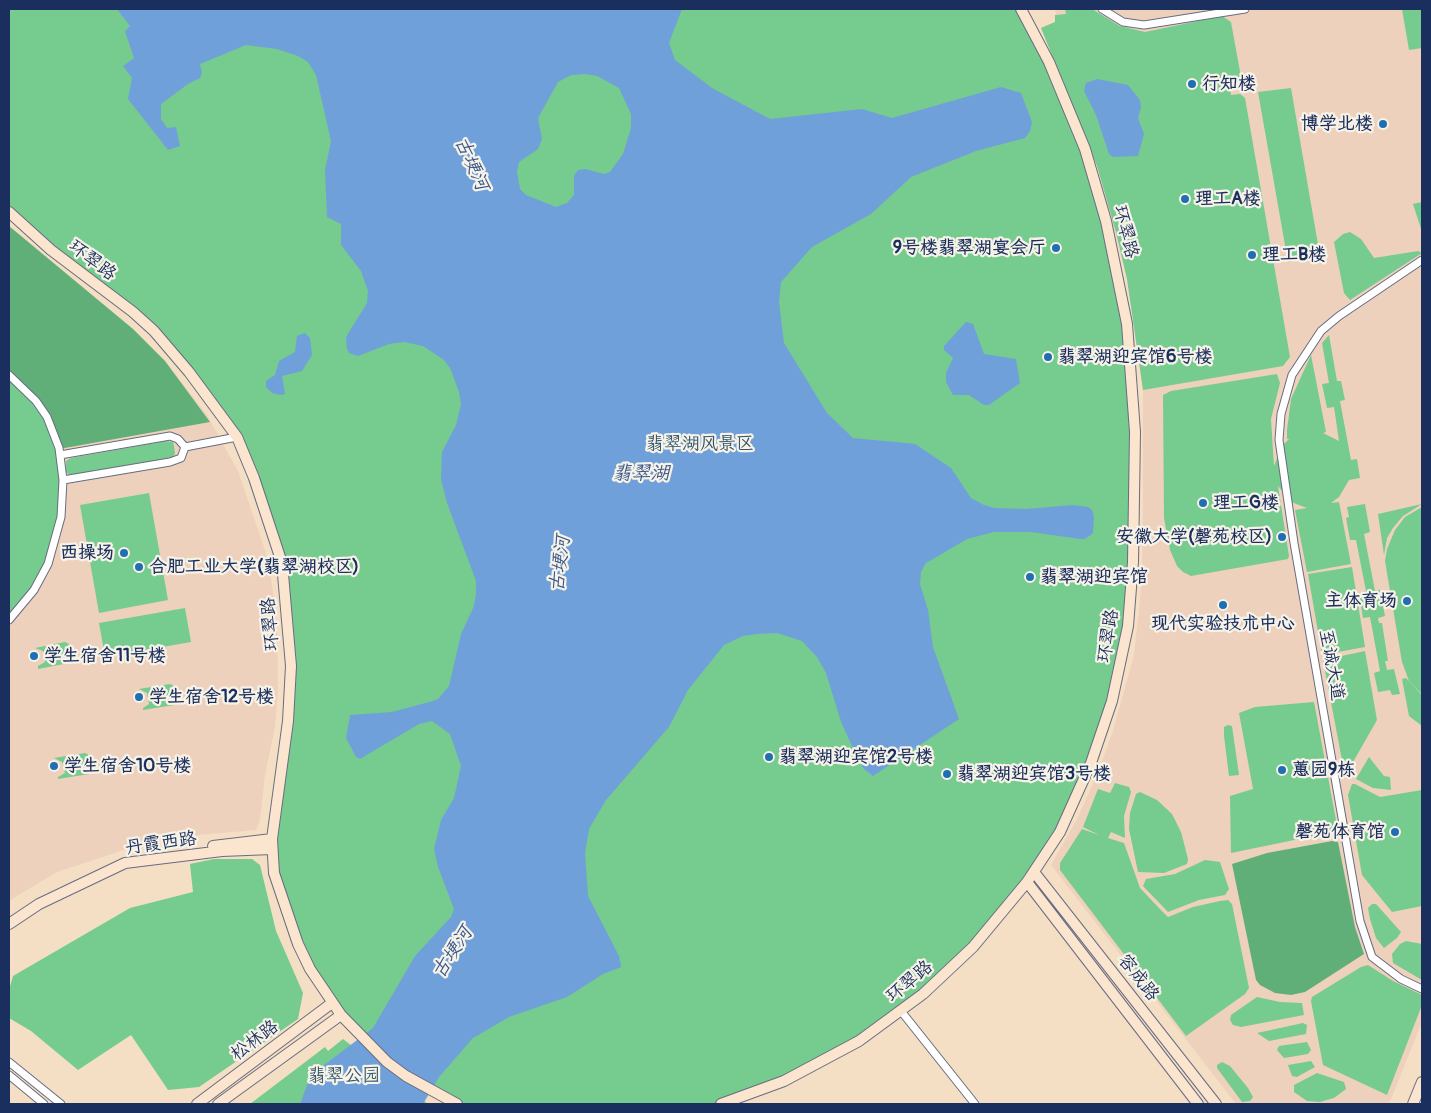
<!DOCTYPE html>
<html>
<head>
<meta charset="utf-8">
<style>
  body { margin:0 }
  #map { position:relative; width:1431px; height:1113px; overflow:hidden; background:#f4dec4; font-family:Pangolin,sans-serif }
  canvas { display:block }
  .frame { position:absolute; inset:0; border:10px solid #1b2f5e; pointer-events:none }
</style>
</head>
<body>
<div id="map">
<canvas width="1431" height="1113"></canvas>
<div class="frame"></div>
</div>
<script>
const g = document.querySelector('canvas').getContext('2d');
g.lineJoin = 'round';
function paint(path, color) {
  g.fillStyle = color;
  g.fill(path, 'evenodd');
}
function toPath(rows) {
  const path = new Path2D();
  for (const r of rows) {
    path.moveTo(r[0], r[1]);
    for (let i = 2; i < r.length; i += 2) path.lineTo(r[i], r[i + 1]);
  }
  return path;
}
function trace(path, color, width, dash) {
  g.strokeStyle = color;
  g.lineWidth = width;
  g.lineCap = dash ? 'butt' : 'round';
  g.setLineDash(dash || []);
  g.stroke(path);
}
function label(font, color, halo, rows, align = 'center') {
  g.font = font + ' Pangolin,"LXGW WenKai TC",sans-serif';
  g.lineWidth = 4.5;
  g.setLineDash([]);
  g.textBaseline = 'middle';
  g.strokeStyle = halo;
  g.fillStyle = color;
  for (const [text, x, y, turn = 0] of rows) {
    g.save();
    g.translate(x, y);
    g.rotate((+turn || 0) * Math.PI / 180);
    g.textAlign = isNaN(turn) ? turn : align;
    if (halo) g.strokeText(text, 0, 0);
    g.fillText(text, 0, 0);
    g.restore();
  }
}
paint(toPath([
  [1055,9,1422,9,1422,1022,1389,1104,1236,1104,1051,865,1077,819,1097,775,1113,731,1134,655,1142,581,1143,493,1143,390,1127,279,1097,166,1041,28,1055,22,1055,15,1062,14,1056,14],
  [9,226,133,329,165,361,207,415,238,471,265,550,272,585,277,624,278,688,275,727,265,775,260,820,256,830,173,837,148,842,57,872,9,901]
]), '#eed1bc');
paint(toPath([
  [9,9,1021,9,1090,165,1129,347,1133,562,1112,701,1048,851,940,979,816,1065,721,1104,457,1104,352,1027,298,945,272,849,291,676,282,563,237,437,154,331,9,212],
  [1065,9,1092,9,1120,26,1145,32,1222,16,1231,22,1241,77,1229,80,1231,95,1240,94,1245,98,1290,357,1283,366,1143,390,1127,279,1116,232,1097,166,1041,28,1055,22,1055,15,1066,14],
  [1402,9,1422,9,1422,48,1409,50],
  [1291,88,1320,256,1288,262,1258,92],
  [1422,202,1422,232,1413,204],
  [1350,232,1361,239,1374,258,1418,251,1422,253,1350,300,1344,293,1334,242,1343,234],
  [1329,335,1337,381,1341,381,1345,400,1340,401,1351,460,1357,459,1360,478,1349,480,1339,497,1331,503,1339,502,1351,564,1307,572,1295,510,1307,508,1291,502,1278,486,1289,556,1288,559,1191,576,1183,572,1177,566,1170,550,1164,518,1163,395,1171,391,1277,374,1280,383,1271,419,1274,466,1282,446,1289,439,1287,439,1287,430,1291,399,1311,355,1326,432,1323,433,1339,441,1334,407,1327,408,1322,384,1329,383,1322,343],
  [9,375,36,401,59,448,61,517,48,564,9,621],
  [166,441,173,442,174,446,175,454,171,459,71,476,66,472,66,461,71,458],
  [149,493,168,600,99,613,80,505],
  [1365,504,1370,532,1364,534,1375,591,1380,590,1385,616,1378,618,1379,623,1382,623,1388,661,1385,661,1387,670,1394,669,1400,694,1392,695,1390,690,1378,692,1374,673,1380,671,1373,633,1370,617,1363,618,1359,593,1366,591,1356,540,1350,540,1346,518,1349,517,1347,507],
  [1422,504,1403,516,1393,528,1387,538,1384,555,1378,514],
  [1422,507,1422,694,1409,681,1402,662,1385,561,1387,549,1395,530,1405,517],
  [1352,567,1365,647,1322,655,1308,574],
  [185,608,191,642,105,657,99,623],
  [65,642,69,644,73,660,69,663,38,669,38,666,45,662,43,651,35,648],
  [1365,651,1377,720,1345,776,1323,660],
  [1406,678,1422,695,1422,726,1409,716,1402,679],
  [170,684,174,686,177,702,174,705,143,710,143,708,149,704,147,693,139,689],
  [1314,702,1338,831,1231,853,1230,796,1253,789,1239,713,1255,707],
  [1228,725,1232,726,1239,775,1229,776,1224,736,1224,727],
  [85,753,89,755,93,771,89,774,58,779,58,777,65,773,62,762,54,758],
  [1369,757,1384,776,1390,777,1391,790,1373,788,1356,779],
  [1115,783,1129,787,1131,792,1124,816,1125,838,1111,832,1108,838,1124,843,1140,888,1159,908,1168,917,1193,907,1220,901,1228,900,1232,904,1249,988,1245,994,1186,1036,1060,870,1060,863,1082,829,1099,835,1083,827,1098,789,1110,793],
  [1352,784,1355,784,1380,797,1422,790,1422,906,1392,912,1362,875,1348,795],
  [1140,792,1157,800,1172,814,1181,832,1188,859,1187,864,1164,873,1138,872,1129,829,1130,813,1136,794],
  [214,859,252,859,260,865,276,931,303,993,298,1019,199,1087,168,1090,131,1035,78,1070,31,1031,9,1018,9,990,13,976,130,908,193,892,190,864],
  [1205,860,1220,862,1229,889,1225,895,1199,900,1168,912,1143,886,1146,879,1175,874],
  [1372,904,1376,904,1401,932,1397,938,1384,948,1376,938,1370,919,1368,908],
  [1406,941,1422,944,1422,980,1393,963,1392,954,1400,944],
  [1368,965,1393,981,1422,995,1422,1005,1387,1095,1323,1065,1311,1001,1312,997,1361,967],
  [1257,997,1280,1002,1302,1003,1304,1015,1241,1027,1233,1025,1230,1020,1231,1015],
  [1303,1023,1307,1025,1306,1034,1269,1041,1257,1033],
  [343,1039,428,1104,250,1104,325,1047,328,1051],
  [1307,1042,1311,1050,1308,1054,1284,1058,1277,1050,1279,1046],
  [1311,1061,1315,1067,1297,1077,1292,1076,1288,1065],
  [1222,1062,1230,1066,1248,1088,1253,1097,1250,1101,1242,1102,1217,1068,1217,1065],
  [1317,1073,1344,1082,1346,1089,1334,1098,1320,1102,1307,1101,1294,1092,1294,1085]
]), '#76cb8e');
paint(toPath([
  [9,226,133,329,165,361,210,422,59,449,47,417,9,375],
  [1332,841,1338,842,1355,927,1364,954,1305,992,1291,995,1275,993,1260,985,1256,980,1232,864,1267,853]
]), '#60af79');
paint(toPath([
  [117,9,682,9,669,43,675,60,712,88,770,119,862,109,892,118,1001,87,1021,93,1032,122,1030,131,1025,138,976,151,911,177,871,214,812,247,781,282,779,302,784,343,827,413,853,438,915,444,951,468,971,498,984,505,994,508,1026,509,1073,505,1088,507,1092,510,1094,517,1093,533,1085,539,1080,539,1031,532,994,532,967,539,926,563,921,572,920,584,928,610,933,647,959,719,873,776,864,769,858,759,841,722,826,673,817,657,802,641,777,633,757,634,743,636,724,645,688,690,669,727,606,800,589,829,585,853,588,896,619,956,621,967,603,974,567,997,509,1017,473,1038,439,1077,423,1104,300,1104,311,1075,373,1028,415,956,451,917,454,909,438,867,434,849,441,820,454,798,461,766,450,734,432,721,419,724,360,759,356,757,346,738,350,715,392,712,433,701,438,699,449,686,461,634,474,606,476,594,476,581,447,503,441,479,442,452,456,425,461,404,459,392,450,368,444,360,423,346,404,342,389,344,358,356,349,353,347,349,346,337,367,303,368,291,361,271,341,245,341,224,327,217,325,170,331,141,316,75,308,62,298,56,277,49,246,45,200,64,202,73,200,78,188,84,161,104,161,119,167,128,176,127,180,146,168,150,128,99,132,78,123,66,134,58,125,31,130,26],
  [585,74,597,76,619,88,631,114,631,128,623,154,610,172,604,174,586,169,578,170,574,176,574,195,567,203,556,207,526,195,520,189,517,172,519,162,538,149,542,139,538,118,558,82,571,75],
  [1097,79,1128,85,1140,100,1141,108,1138,118,1144,134,1138,156,1113,157,1109,154,1096,115,1084,91,1086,83],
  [966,322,973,324,984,354,1016,359,1020,383,989,405,984,405,969,395,953,395,946,382,946,373,953,358,944,350,944,346],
  [305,333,310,338,312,355,302,371,282,376,285,394,281,395,272,393,266,387,266,381,275,375,279,361,295,352,297,336]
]), '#70a0da');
const street = toPath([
  [1102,9,1123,22,1144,25,1245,9],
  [1422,260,1339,316,1321,331,1292,375,1281,414,1279,440,1294,543,1360,921,1372,957,1401,979,1422,989],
  [9,375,36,401,47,417,59,448,63,480,61,517,48,564,34,590,9,620],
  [60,455,170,436,178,439,185,447],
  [63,480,170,462,181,458,185,447,237,437],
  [901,1011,975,1104],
  [9,1062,61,1104],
  [9,1075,44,1104]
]);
const secondary = toPath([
  [9,212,51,250,133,312,154,331,189,372,237,437,254,478,282,563,291,666,288,721,272,839,274,873,298,944,310,969,341,1015,387,1062,406,1076,457,1104],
  [213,846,272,839],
  [1034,872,1216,1104],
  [1027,882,1198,1104],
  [9,924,39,904,125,863,222,851,272,849],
  [197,1104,332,1003],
  [218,1104,341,1015],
  [721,1104,784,1081,859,1041,923,994,973,947,1027,882,1060,832,1091,763,1112,701,1128,626,1133,562,1135,432,1127,324,1106,221,1085,149,1049,62,1021,9],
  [1413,1104,1422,1082]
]);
trace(street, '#676c82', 9);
trace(secondary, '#676c82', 12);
trace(street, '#fff', 7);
trace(secondary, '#fbe5cf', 10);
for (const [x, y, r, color] of [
  [1192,84,5,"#1f6fb2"],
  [1383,124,5,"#1f6fb2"],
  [1185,199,5,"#1f6fb2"],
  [1056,248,5,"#1f6fb2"],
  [1252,255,5,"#1f6fb2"],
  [1048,357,5,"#1f6fb2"],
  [1203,503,5,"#1f6fb2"],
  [1282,537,5,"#1f6fb2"],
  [124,553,5,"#1f6fb2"],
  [139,567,5,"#1f6fb2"],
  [1030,577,5,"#1f6fb2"],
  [1407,601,5,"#1f6fb2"],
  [1223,605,5,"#1f6fb2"],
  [34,656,5,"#1f6fb2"],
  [139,697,5,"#1f6fb2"],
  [769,757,5,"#1f6fb2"],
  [54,766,5,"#1f6fb2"],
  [1282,770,5,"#1f6fb2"],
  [947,774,5,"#1f6fb2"],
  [1395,832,5,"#1f6fb2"]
]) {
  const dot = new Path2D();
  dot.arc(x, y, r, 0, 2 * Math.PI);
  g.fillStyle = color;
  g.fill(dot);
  trace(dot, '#f7f3e8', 2);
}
label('bold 18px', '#1b2f5e', '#f7f3e8', [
  ["行知楼",1202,84],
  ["博学北楼",1373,124,"right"],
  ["理工A楼",1195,199],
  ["9号楼翡翠湖宴会厅",1046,248,"right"],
  ["理工B楼",1262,255],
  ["翡翠湖迎宾馆6号楼",1058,357],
  ["理工G楼",1213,503],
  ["安徽大学(磬苑校区)",1272,537,"right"],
  ["西操场",114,553,"right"],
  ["合肥工业大学(翡翠湖校区)",149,567],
  ["翡翠湖迎宾馆",1040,577],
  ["主体育场",1397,601,"right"],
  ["现代实验技术中心",1223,624,"center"],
  ["学生宿舍11号楼",44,656],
  ["学生宿舍12号楼",149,697],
  ["翡翠湖迎宾馆2号楼",779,757],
  ["学生宿舍10号楼",64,766],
  ["蕙园9栋",1292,770],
  ["翡翠湖迎宾馆3号楼",957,774],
  ["磬苑体育馆",1385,832,"right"]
], 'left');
label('18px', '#1b2f5e', '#f7f3e8', [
  ["环翠路",1125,232,76],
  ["环翠路",92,261,37],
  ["环翠路",271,624,-95],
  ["环翠路",1109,636,-81],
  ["至诚大道",1331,665,80],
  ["丹霞西路",161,844,-8],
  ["容成路",1138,978,52],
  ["环翠路",910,982,-40],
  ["松林路",255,1041,-37]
]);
label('18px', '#32566a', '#f7f3e8', [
  ["翡翠湖风景区",700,444],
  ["翡翠公园",344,1076]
]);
label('italic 19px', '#395789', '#f7f3e8', [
  ["古埂河",471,164,66],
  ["翡翠湖",641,474],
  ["古埂河",561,564,-83],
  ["古埂河",453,953,-57]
]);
</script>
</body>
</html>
